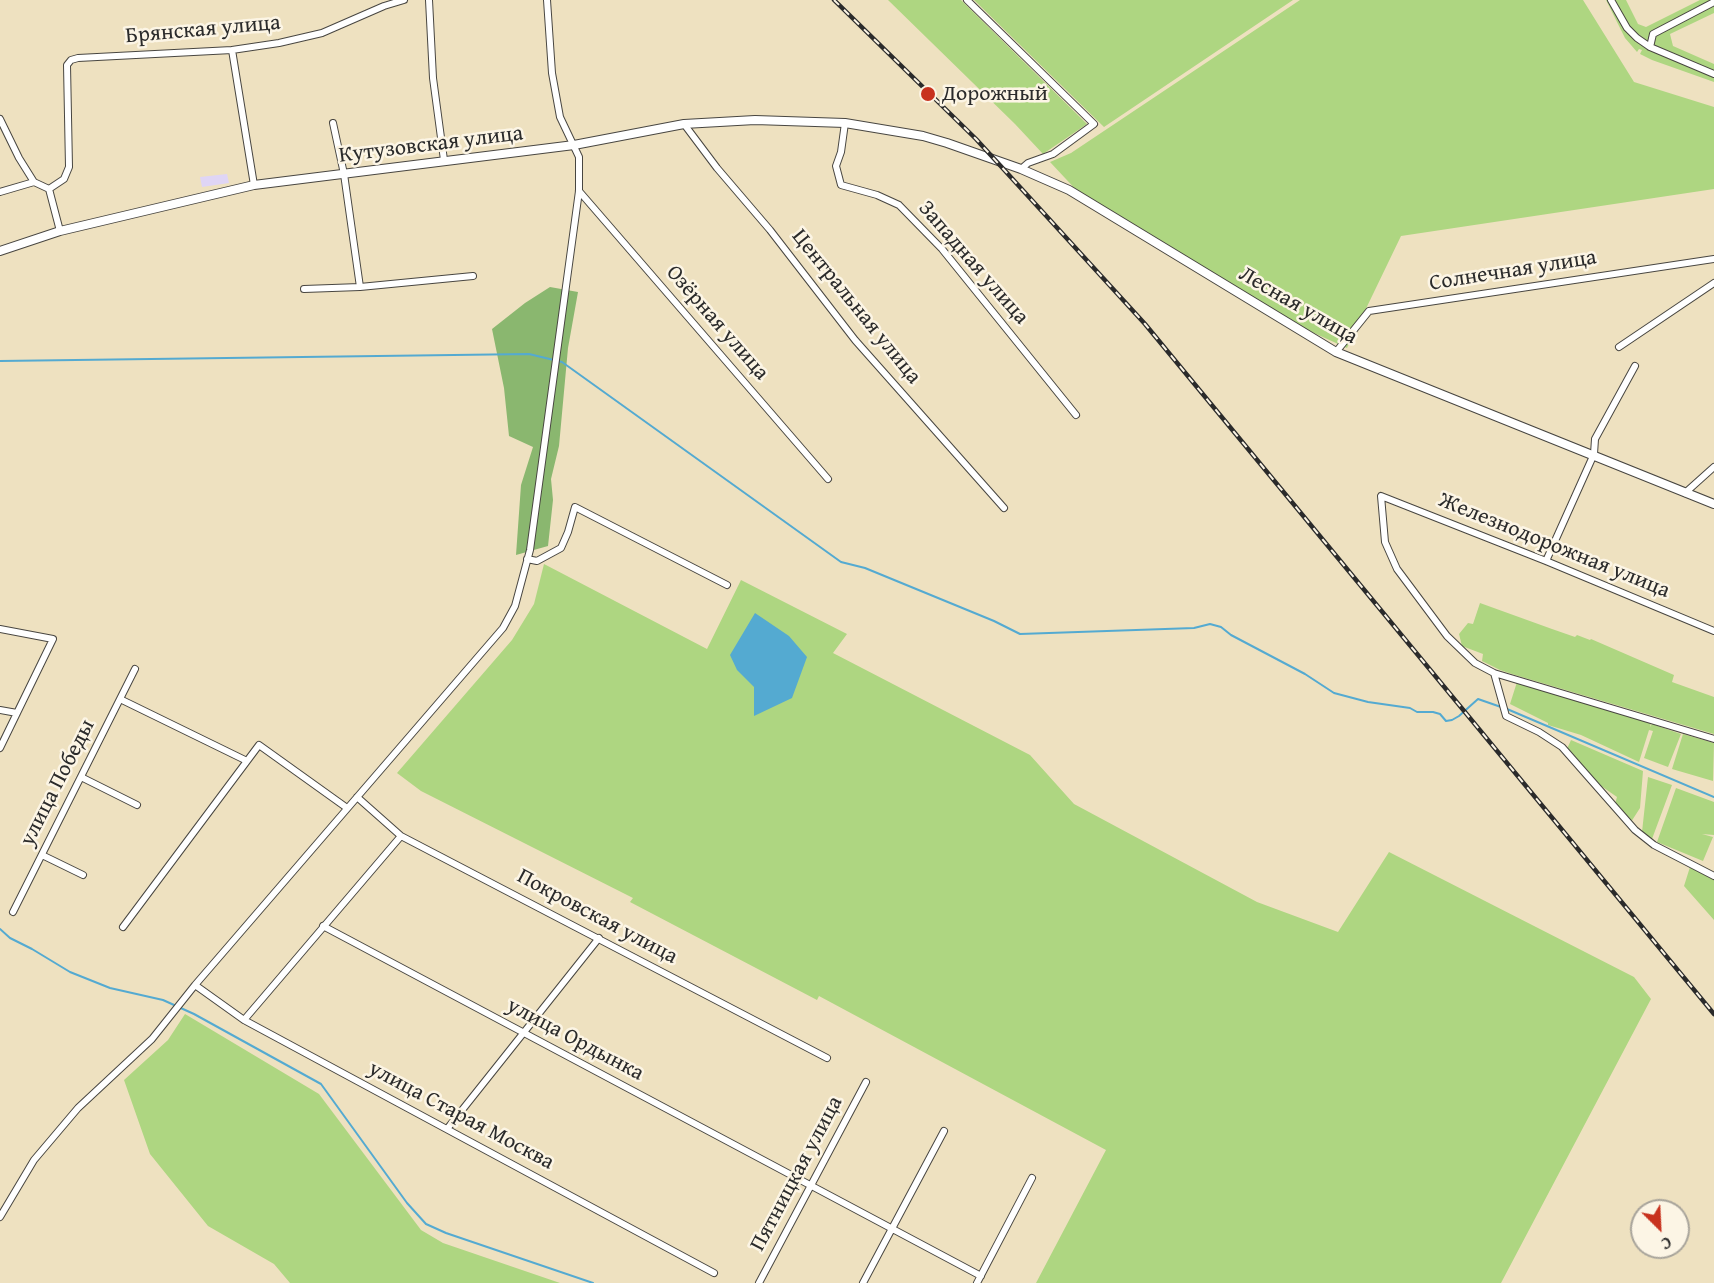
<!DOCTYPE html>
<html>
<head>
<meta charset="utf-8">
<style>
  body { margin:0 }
  #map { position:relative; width:1714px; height:1283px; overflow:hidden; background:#eee1c0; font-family:"Gentium Book Plus",serif }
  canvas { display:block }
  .north { position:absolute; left:1630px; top:1199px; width:60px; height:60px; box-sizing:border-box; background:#fcf5e5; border:2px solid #a8a49b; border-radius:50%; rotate:156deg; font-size:16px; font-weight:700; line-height:24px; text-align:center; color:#2b2b2b }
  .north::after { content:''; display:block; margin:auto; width:21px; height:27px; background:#c8321e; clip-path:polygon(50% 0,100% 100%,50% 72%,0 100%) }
</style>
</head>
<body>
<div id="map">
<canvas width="1714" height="1283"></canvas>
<div class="north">С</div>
</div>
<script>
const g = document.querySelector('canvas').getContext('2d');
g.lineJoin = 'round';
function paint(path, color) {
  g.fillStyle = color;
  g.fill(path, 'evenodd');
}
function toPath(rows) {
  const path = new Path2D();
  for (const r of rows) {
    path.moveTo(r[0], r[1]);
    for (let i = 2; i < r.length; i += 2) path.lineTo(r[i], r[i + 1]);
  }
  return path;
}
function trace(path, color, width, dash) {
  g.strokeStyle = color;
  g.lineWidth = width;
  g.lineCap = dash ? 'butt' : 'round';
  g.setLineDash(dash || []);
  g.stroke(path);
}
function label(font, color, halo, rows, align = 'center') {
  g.font = font + ' "Gentium Book Plus",serif';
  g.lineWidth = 5;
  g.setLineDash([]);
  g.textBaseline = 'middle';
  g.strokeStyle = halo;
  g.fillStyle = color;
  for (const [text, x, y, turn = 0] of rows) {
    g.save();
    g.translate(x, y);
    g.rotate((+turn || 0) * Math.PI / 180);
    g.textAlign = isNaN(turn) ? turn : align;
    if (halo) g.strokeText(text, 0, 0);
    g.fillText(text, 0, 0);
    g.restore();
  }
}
paint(toPath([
  [227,174,229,183,202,187,200,177]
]), '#dfd5f5');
paint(toPath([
  [888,0,961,0,1087,124,1043,154,1015,124],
  [974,0,1293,0,1104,127],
  [1300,0,1583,0,1634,82,1714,107,1714,189,1401,236,1347,348,1272,314,1080,194,1050,162,1071,153],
  [1606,0,1626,0,1638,24,1646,27,1700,0,1714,0,1714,13,1670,34,1673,46,1714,64,1714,82,1652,60,1640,54,1642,50,1639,49,1637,52,1625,38],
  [544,564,707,649,741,580,847,634,833,653,1030,755,1074,804,1257,902,1338,932,1389,852,1634,977,1651,999,1501,1283,1036,1283,1106,1150,819,996,817,1000,630,902,633,898,421,791,397,773,512,640,534,604],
  [1480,603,1552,629,1575,637,1577,635,1590,640,1591,639,1674,675,1672,682,1714,697,1714,734,1515,675,1500,670,1482,661,1483,654,1462,646,1459,634,1468,623,1473,624],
  [1517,682,1651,723,1650,727,1652,724,1681,734,1668,767,1644,758,1653,731,1649,730,1639,762,1581,735,1548,725,1548,723,1510,704],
  [1683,734,1714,743,1713,781,1672,769],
  [1571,740,1643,771,1640,808,1631,822,1615,804,1617,797,1594,781,1567,749],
  [1648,777,1672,785,1652,839,1642,832],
  [1676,788,1714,802,1714,835,1702,834,1713,837,1703,861,1657,842],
  [1690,867,1714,880,1714,920,1684,886],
  [185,1014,319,1094,421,1230,443,1243,560,1283,290,1283,274,1264,208,1226,150,1154,124,1080,168,1040]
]), '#aed681');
paint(toPath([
  [550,287,578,292,568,348,559,446,551,479,553,500,548,546,516,555,521,485,533,447,509,436,504,388,492,329,525,303]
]), '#8ab76f');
paint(toPath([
  [755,613,789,636,807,657,792,698,754,716,754,687,737,670,730,655]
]), '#54aad1');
trace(toPath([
  [0,361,529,354,562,362,841,562,865,568,994,621,1020,634,1194,628,1210,624,1221,627,1231,635,1305,674,1334,693,1368,702,1410,708,1417,712,1433,712,1440,714,1446,721,1452,720,1459,716,1478,699,1501,707],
  [1507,709,1714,797],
  [0,929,10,938,32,949,70,972,110,988,163,1000,194,1014,321,1084,407,1203,426,1224,446,1233,593,1283]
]), '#54aad1', 2);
const minor = toPath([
  [429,0,433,78,444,160],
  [967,0,1094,124,1053,154,1028,163,1021,169],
  [1611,0,1627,28,1637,38,1650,47,1714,74],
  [1650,47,1653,34,1714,2],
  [232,50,254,185],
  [0,119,19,158,34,182,49,189,64,179,69,167,67,65,71,60,78,58,232,50,279,43,322,33,384,6,404,0],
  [333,123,344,174,360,287],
  [845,123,841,152,836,166,841,185,877,195,899,205,942,249,1076,415],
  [684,124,717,168,770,230,855,340,1004,508],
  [49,189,60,231],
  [579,191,828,479],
  [0,192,34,182],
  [304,289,360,287,473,276],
  [1619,347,1714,283],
  [1336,352,1369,311,1714,259],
  [1685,493,1714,467],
  [527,559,537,561,561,548,568,532,575,507,727,585],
  [1546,561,1594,454,1595,439,1635,366],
  [0,629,53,639,0,748],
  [1714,631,1546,561,1381,496,1385,542,1397,569,1447,636,1475,663,1494,673,1714,739],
  [1494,673,1506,716,1539,732,1562,747,1635,830,1654,845,1714,876],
  [120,699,247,761],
  [0,710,17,713],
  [81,777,137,805],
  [357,797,401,836,827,1058],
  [42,855,83,875],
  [13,912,135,669],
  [323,926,981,1276],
  [123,927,259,745,347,808],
  [195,985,244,1020,714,1273],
  [244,1020,401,836],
  [447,1129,599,938],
  [0,1217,34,1160,78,1108,152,1039,195,985,503,628,515,606,530,550,579,191,579,157,560,117,552,73,547,0],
  [759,1283,866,1082],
  [863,1283,944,1131],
  [977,1283,1032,1178]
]);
const tertiary = toPath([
  [0,251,60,231,254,185,574,145,684,124,755,120,845,123,923,136,947,143,1021,169,1069,190,1336,352,1714,504]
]);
trace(minor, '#484641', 8);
trace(tertiary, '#484641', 10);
trace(minor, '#fff', 6);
trace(tertiary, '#fff', 8);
const rail = toPath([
  [834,0,976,139,1145,324,1714,1014]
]);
trace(rail, '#2b2b2b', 4.5);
trace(rail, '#fcf5e5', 2, [7]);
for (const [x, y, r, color] of [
  [928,94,8,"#c8321e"]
]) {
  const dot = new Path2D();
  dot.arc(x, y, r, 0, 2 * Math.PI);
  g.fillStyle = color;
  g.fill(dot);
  trace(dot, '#fcf5e5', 2);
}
label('22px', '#2b2b2b', '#fcf5e5', [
  ["Брянская улица",203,30,-5],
  ["Кутузовская улица",431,145,-7],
  ["Западная улица",973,263,49],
  ["Солнечная улица",1513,271,-9],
  ["Лесная улица",1298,306,30],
  ["Центральная улица",856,307,51],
  ["Озёрная улица",717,323,49],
  ["Железнодорожная улица",1554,546,22],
  ["улица Победы",58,783,-63],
  ["Покровская улица",597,917,28],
  ["улица Ордынка",575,1040,28],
  ["улица Старая Москва",461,1116,28],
  ["Пятницкая улица",797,1174,-62]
]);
label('22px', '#2b2b2b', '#fcf5e5', [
  ["Дорожный",942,94]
], 'left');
</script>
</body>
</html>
